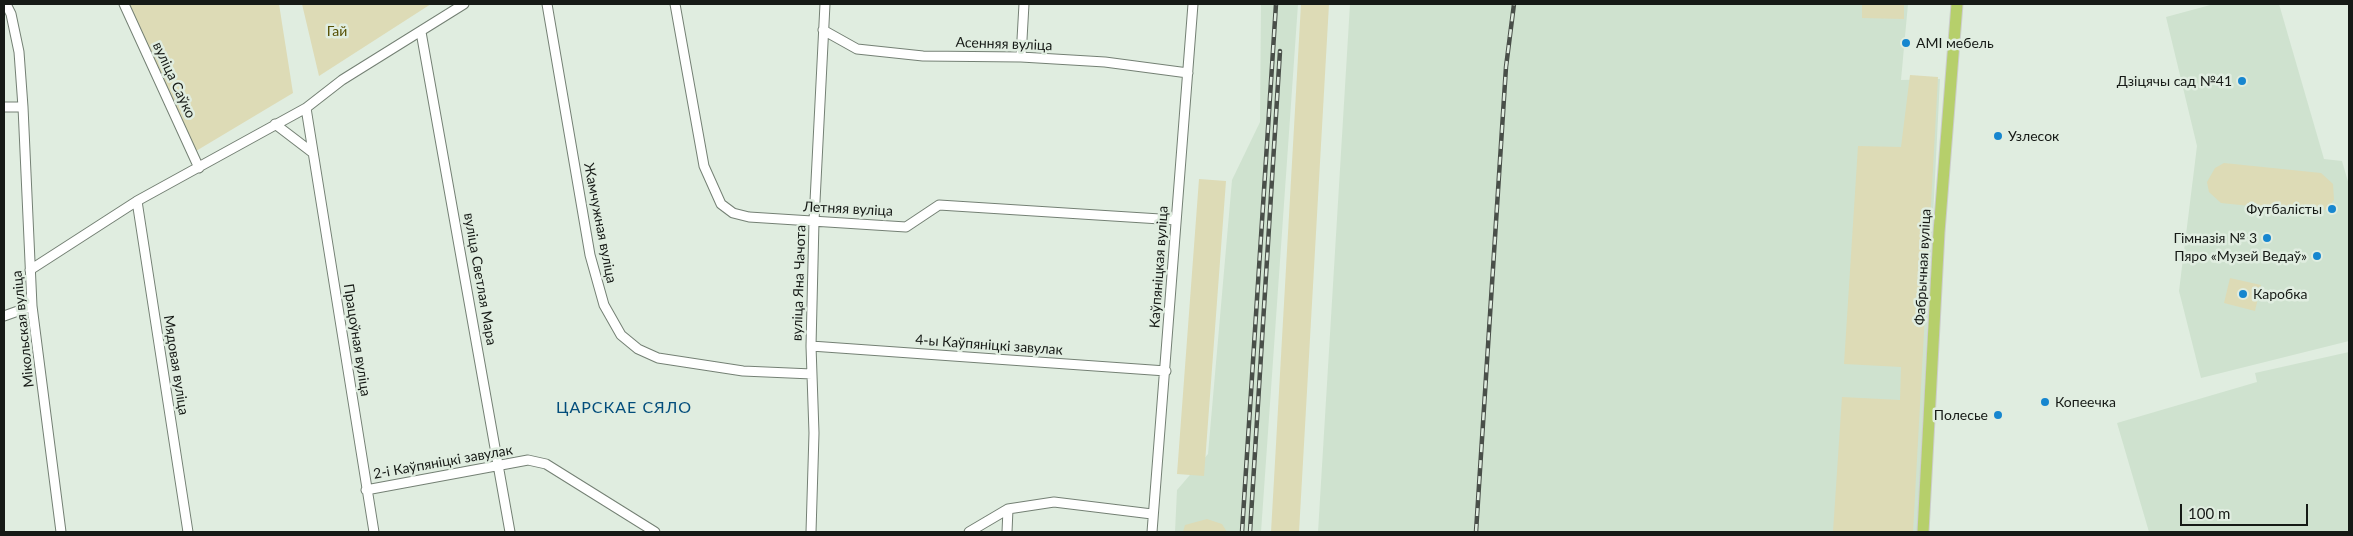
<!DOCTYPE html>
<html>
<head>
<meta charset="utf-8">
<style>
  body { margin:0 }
  #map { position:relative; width:2353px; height:536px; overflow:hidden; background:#e0ede0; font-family:Lato,sans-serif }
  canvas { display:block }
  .frame { position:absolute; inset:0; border:5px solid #161a16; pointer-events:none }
  .scale { position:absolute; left:2180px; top:504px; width:128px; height:22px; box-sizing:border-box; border:2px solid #161a16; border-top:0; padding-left:6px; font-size:15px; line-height:18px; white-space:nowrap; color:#161a16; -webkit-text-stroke:4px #e0ede0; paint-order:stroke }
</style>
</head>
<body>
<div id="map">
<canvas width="2353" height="536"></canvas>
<div class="frame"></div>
<div class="scale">100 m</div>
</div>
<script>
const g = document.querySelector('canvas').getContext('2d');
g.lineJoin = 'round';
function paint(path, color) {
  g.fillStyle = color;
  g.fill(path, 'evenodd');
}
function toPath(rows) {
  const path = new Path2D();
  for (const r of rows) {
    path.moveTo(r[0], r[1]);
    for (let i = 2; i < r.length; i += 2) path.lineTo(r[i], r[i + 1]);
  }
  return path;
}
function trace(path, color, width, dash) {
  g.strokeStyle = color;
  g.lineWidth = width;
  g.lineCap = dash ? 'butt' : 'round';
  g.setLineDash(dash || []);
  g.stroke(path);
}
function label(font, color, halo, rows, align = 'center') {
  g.font = font + ' Lato,sans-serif';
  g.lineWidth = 5;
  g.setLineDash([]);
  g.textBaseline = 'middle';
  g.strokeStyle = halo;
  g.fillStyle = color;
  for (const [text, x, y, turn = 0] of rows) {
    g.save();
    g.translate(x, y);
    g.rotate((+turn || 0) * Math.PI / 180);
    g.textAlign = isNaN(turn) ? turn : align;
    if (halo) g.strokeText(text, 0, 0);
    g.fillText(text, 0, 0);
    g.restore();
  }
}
paint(toPath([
  [1261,4,1298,4,1261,532,1175,532,1177,490,1208,454,1232,180,1260,122],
  [1350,4,1908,4,1901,80,1940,79,1917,532,1318,532],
  [2214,4,2279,4,2324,159,2342,161,2349,185,2349,341,2201,378,2179,291,2197,146,2166,17],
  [2349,352,2349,532,2149,532,2117,423,2257,382,2255,373]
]), '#cfe2cf');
paint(toPath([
  [128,4,279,4,293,93,196,151],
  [302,4,431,4,319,76],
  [1301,4,1329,4,1299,532,1271,532],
  [1862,4,1904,4,1904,19,1862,18],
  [1910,75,1938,77,1913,532,1833,532,1842,397,1900,400,1901,367,1844,364,1858,146,1901,147],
  [2224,163,2321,173,2333,184,2334,200,2328,208,2318,213,2221,203,2209,192,2207,182,2215,168],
  [1199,179,1226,181,1204,476,1177,474],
  [2230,278,2261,285,2255,311,2224,303],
  [1207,519,1222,524,1227,532,1183,532,1185,525]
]), '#dddbb6');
const minor = toPath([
  [6,4,11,14,19,52,23,107,32,306,61,532],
  [124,4,199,168],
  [547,4,590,255,604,305,621,335,638,349,658,358,743,371,812,374],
  [675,4,704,166,721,204,733,213,749,217,906,227,939,205,1176,220],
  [823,30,857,49,923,56,1021,57,1105,62,1188,73],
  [421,32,510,532],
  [1021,57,1024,4],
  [4,107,23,107],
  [306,108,374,532],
  [275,124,313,153],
  [137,201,188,532],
  [30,270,137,201,306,108,342,80,464,4],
  [4,316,32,306],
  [811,346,1166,371],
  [366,490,528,460,546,464,655,532],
  [811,532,814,433,811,346,814,221,825,4],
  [969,532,1008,509,1054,502,1152,514],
  [1007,532,1008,509],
  [1152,532,1193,4]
]);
const major = toPath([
  [1923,532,1939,232,1957,4]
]);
trace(minor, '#748074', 11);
trace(major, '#cccdcc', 13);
trace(minor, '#fff', 9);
trace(major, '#b6cf6b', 11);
const rail = toPath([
  [1242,532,1276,4],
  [1250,532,1280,51],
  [1476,532,1506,67,1514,4]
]);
trace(rail, '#494f49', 4.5);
trace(rail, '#e0ede0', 2.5, [8]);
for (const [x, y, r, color] of [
  [1906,43,5,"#1686cf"],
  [2242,81,5,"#1686cf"],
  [1998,136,5,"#1686cf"],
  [2332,209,5,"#1686cf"],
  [2267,238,5,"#1686cf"],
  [2317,256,5,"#1686cf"],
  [2243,294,5,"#1686cf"],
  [2045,402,5,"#1686cf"],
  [1998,415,5,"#1686cf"]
]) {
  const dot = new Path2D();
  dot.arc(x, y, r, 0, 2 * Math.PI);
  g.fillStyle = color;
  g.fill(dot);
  trace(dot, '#e0ede0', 2);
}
label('14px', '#554f02', '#e0ede0', [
  ["Гай",337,31]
]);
label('14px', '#161a16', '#e0ede0', [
  ["AMI мебель",1916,43,"left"],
  ["Дзіцячы сад №41",2232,81],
  ["Узлесок",2008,136,"left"],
  ["Футбалісты",2322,209],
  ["Гімназія № 3",2257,238],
  ["Пяро «Музей Ведаў»",2307,256],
  ["Каробка",2253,294,"left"],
  ["Копеечка",2055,402,"left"],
  ["Полесье",1988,415]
], 'right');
label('14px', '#161a16', '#e0ede0', [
  ["Асенняя вуліца",1004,44,2],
  ["вуліца Саўко",174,80,65],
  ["Летняя вуліца",848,209,3],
  ["Жамчужная вуліца",600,223,79],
  ["Каўпяніцкая вуліца",1159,267,-86],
  ["Фабрычная вуліца",1923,267,-87],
  ["вуліца Светлая Мара",480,279,80],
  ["вуліца Яна Чачота",799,283,-88],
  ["Мікольская вуліца",23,329,-96],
  ["Працоўная вуліца",357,340,81],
  ["4-ы Каўпяніцкі завулак",989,345,4],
  ["Мядовая вуліца",176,365,81],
  ["2-і Каўпяніцкі завулак",443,462,-10]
]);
g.letterSpacing = '1px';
label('16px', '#034d7b', '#e0ede0', [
  ["ЦАРСКАЕ СЯЛО",624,408]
]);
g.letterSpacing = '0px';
</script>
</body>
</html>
